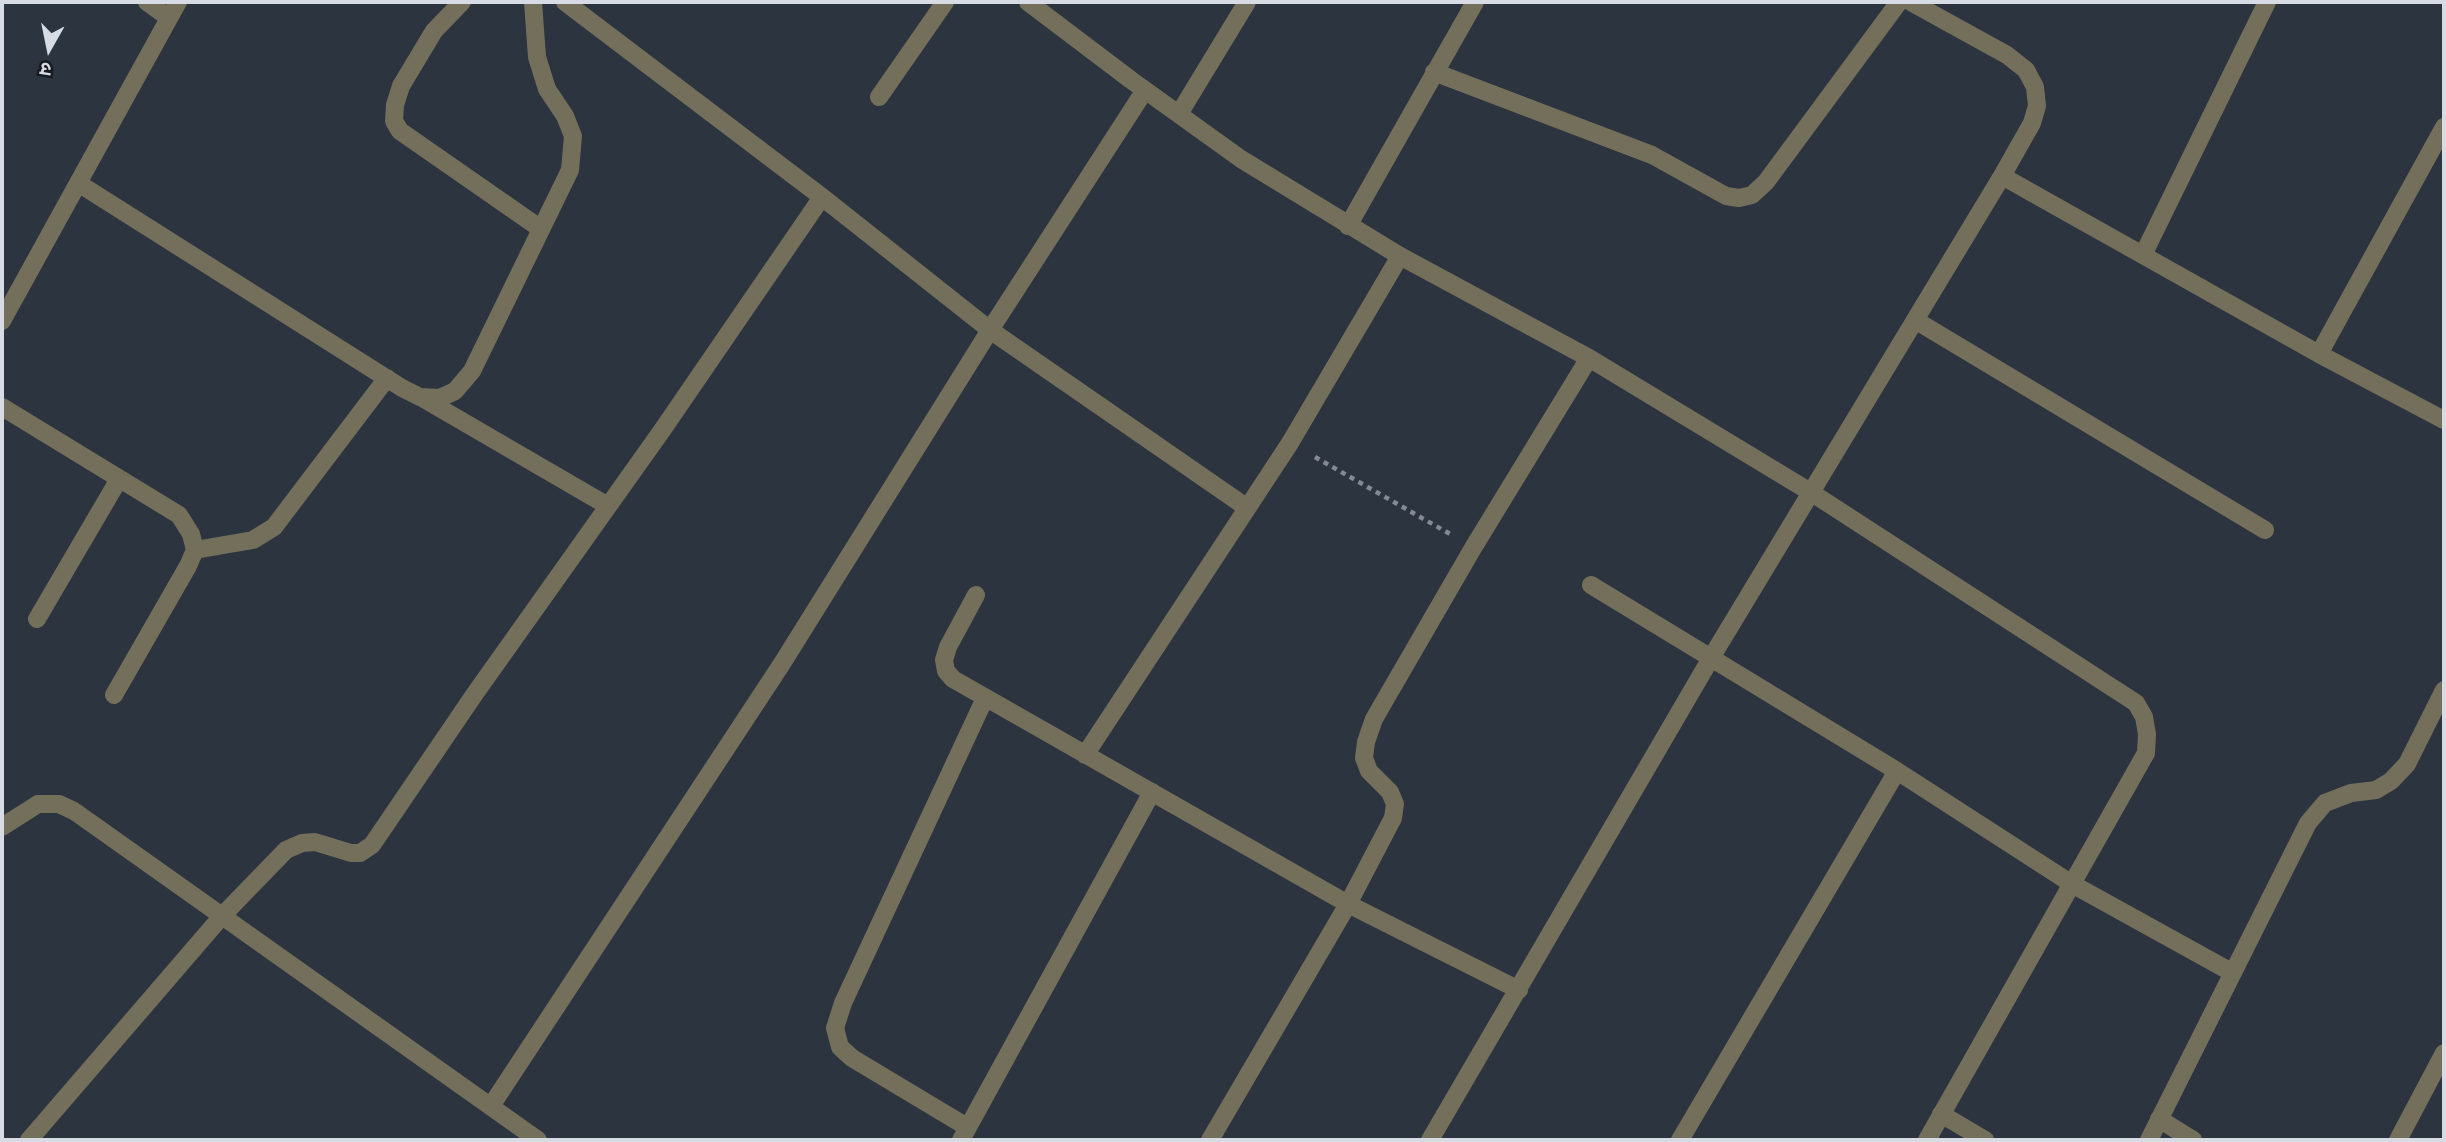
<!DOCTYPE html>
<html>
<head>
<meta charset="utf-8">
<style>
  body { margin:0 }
  #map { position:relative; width:2446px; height:1142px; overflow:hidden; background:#2b343f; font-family:Barlow,"Noto Sans Devanagari",sans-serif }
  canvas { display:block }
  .frame { position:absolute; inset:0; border:4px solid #d7dce4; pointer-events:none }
  .north { position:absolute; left:14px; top:14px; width:70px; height:70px; -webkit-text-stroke:5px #171b20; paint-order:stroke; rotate:189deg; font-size:19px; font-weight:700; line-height:28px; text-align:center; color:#d7dce4 }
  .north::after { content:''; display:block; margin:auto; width:24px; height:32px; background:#d7dce4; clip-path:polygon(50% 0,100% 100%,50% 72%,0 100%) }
</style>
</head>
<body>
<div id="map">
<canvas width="2446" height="1142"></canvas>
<div class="frame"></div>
<div class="north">उ</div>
</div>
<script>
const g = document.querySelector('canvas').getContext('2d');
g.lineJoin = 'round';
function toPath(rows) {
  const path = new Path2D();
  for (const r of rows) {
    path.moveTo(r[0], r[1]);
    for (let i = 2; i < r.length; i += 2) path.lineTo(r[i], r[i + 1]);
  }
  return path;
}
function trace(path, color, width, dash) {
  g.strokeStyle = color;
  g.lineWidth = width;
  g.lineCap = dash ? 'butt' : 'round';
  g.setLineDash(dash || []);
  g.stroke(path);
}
trace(toPath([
  [1315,457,1450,534]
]), '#838a94', 4.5, [5, 5]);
trace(toPath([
  [147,2,169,18],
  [462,2,434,31,401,86,395,105,394,121,400,131,541,229],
  [565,2,822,197,990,330,1246,507],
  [1028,2,1131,80,1241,159,1400,256,1589,358,1812,493,2136,703,2144,717,2147,734,2146,753,1927,1140],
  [1911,2,2007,55,2026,70,2035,87,2037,106,2032,123,2002,176],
  [1434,72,1652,155,1726,196,1739,198,1752,195,1766,182,1899,2],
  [879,97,945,2],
  [1179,114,1247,2],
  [78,183,402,388,420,397,440,398,455,391,472,371,570,170,573,136,565,116,547,89,537,57,533,2],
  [1348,226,1475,2],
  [2143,255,2267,2],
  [1915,320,2265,530],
  [2,321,178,2],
  [2319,354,2444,127],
  [424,399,608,506],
  [2,407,179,515,191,534,195,550,188,566,114,695],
  [195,550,253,540,274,527,387,378],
  [1591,585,1897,771,2072,884,2233,973],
  [976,595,948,647,944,660,946,671,953,679,1348,904,1519,990],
  [37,619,119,479],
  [1085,755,1290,443,1400,256],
  [2,827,38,804,59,804,74,811,538,1140],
  [491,1106,783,662,990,330,1145,90],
  [1941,1114,1985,1140],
  [2159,1119,2193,1140],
  [967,1127,852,1058,840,1047,835,1028,843,1003,985,698],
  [29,1140,222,916,286,850,302,843,315,842,351,853,360,853,372,845,474,695,663,429,822,197],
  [961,1140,1152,792],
  [1210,1140,1348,904,1393,818,1395,804,1390,792,1369,771,1364,758,1366,742,1374,719,1473,548,1589,358],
  [1430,1140,1711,658,2002,176,2319,354,2444,420],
  [1680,1140,1897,771],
  [2149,1140,2308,823,2325,803,2351,793,2376,790,2391,781,2407,764,2444,690],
  [2398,1140,2444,1053]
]), '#746f5b', 18);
</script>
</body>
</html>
